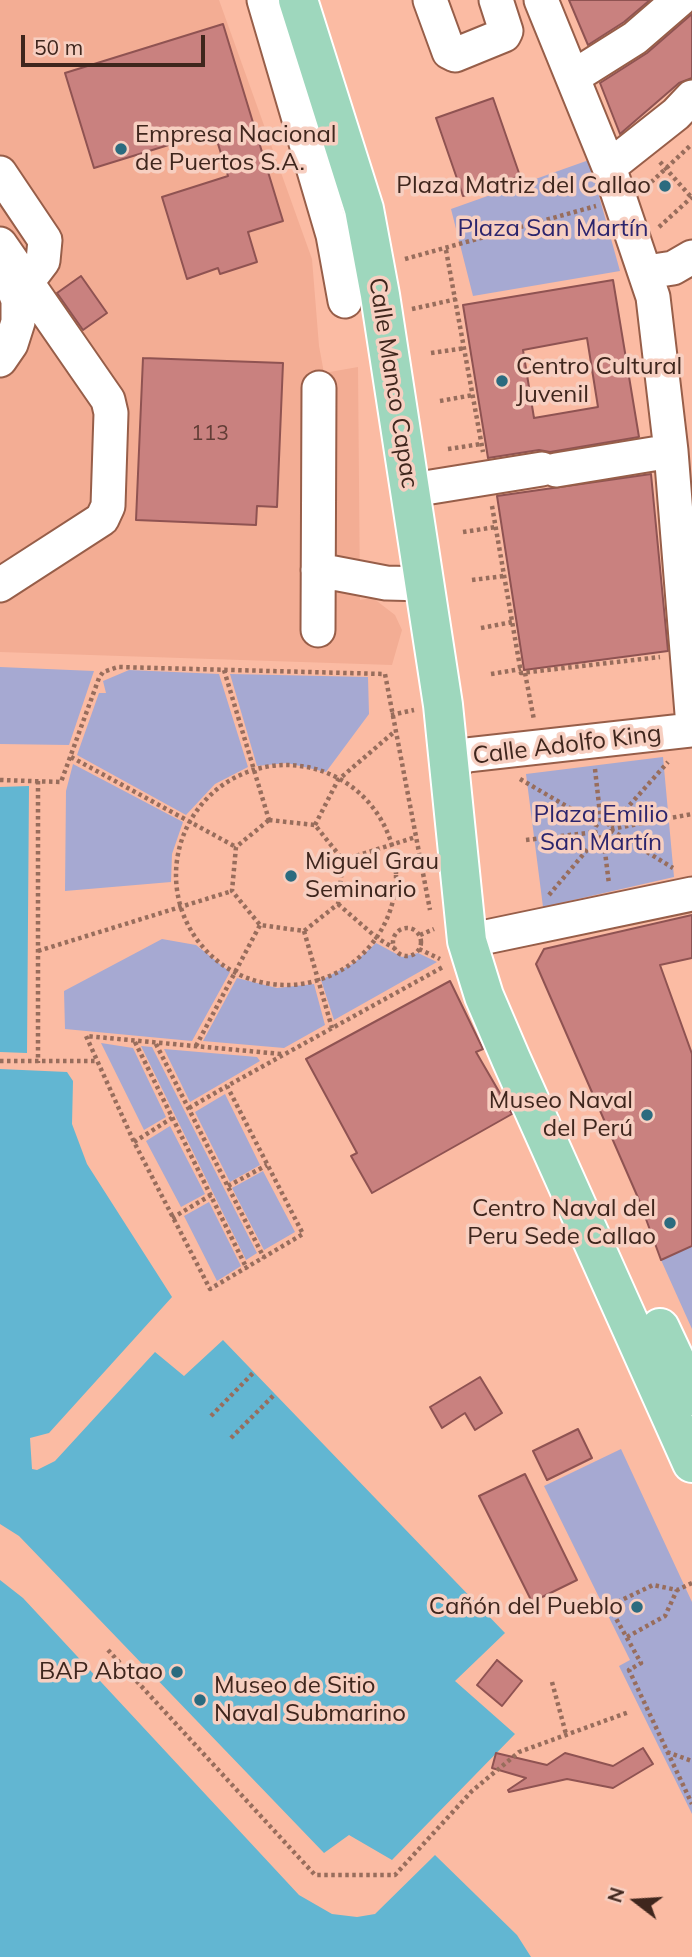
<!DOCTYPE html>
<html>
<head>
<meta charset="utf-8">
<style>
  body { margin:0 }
  #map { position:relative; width:692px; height:1957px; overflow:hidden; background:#fbbba3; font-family:Mulish,sans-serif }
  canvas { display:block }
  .north { position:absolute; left:601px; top:1866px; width:70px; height:70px; -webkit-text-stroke:5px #f7cfc1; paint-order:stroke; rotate:287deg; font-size:19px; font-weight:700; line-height:28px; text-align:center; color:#3f261d }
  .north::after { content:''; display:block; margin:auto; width:24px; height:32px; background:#3f261d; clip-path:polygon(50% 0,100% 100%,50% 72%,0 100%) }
  .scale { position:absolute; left:21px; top:35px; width:184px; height:32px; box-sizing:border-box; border:4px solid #3f261d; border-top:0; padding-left:9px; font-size:21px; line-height:24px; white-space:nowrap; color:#3f261d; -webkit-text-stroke:5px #f7cfc1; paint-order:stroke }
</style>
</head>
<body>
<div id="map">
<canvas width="692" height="1957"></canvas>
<div class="north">N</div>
<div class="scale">50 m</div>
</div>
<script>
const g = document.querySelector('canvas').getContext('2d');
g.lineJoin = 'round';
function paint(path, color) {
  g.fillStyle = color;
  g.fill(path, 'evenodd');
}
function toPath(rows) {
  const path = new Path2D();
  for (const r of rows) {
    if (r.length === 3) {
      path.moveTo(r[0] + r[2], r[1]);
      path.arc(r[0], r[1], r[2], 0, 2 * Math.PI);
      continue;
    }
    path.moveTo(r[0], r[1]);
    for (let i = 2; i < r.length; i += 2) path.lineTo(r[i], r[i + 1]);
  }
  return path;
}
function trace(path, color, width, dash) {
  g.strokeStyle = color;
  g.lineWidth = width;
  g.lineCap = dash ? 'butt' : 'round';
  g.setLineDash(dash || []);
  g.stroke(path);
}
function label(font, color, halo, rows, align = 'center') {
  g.font = font + ' Mulish,sans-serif';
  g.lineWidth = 7;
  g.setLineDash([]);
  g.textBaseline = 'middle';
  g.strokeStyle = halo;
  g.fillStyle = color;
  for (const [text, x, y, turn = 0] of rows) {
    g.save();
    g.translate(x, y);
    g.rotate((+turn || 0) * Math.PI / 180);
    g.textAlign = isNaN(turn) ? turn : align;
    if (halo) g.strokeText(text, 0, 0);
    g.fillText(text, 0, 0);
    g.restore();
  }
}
paint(toPath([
  [0,0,219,0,312,259,319,346,324,373,358,367,360,600,373,598,395,615,402,630,392,665,0,652]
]), '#f3ad94');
paint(toPath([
  [589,160,620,271,473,296,451,209],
  [0,667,94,671,69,745,0,744],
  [129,670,219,674,248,767,215,784,186,815,77,755,99,693,106,693,103,681],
  [230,674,368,677,369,714,326,772,287,763,257,766],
  [663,757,674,877,543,907,526,774],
  [73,764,183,822,172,854,171,882,65,891,66,791],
  [162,939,196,945,230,972,192,1041,65,1029,64,991],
  [376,943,402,957,418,953,437,962,334,1020,321,980,354,963],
  [237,978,277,988,314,984,325,1025,284,1048,203,1041],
  [101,1043,133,1048,166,1117,144,1130],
  [141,1046,152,1047,257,1253,246,1260],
  [164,1049,257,1057,260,1061,190,1102],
  [225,1094,260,1165,230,1182,195,1112],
  [170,1126,205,1194,181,1207,146,1141],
  [263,1171,295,1232,264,1250,232,1188],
  [209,1202,241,1266,217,1281,184,1216],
  [692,1246,692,1329,661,1260],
  [621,1449,692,1602,692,1814,619,1666,630,1660,544,1486]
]), '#a6a9d2');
paint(toPath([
  [29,786,27,1053,0,1052,0,787],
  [0,1069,67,1072,73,1081,72,1124,87,1164,172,1297,49,1433,30,1438,32,1469,37,1470,55,1461,155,1352,184,1376,223,1340,505,1633,455,1681,515,1734,392,1860,349,1835,324,1853,19,1536,0,1524],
  [0,1580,23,1598,299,1895,332,1914,357,1917,375,1914,435,1855,517,1935,531,1957,0,1957]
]), '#62b6d2');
const building = toPath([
  [569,0,650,0,624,22,588,45,569,0],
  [692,14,692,78,679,83,620,134,600,83,647,53,692,14],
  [223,24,283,221,248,232,257,262,220,274,218,268,187,279,162,197,228,176,214,131,94,168,65,73,223,24],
  [493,98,520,176,463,196,436,118,493,98],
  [81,276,107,313,83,330,57,293,81,276],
  [613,280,639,437,550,452,539,450,488,458,463,305,613,280],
  [587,338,598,407,534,418,523,350,587,338],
  [143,358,283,363,277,507,257,506,256,525,136,520,143,358],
  [651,474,668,651,524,670,497,496,651,474],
  [692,915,692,958,660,965,692,1054,692,1246,661,1260,639,1200,536,964,544,949,692,915],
  [450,981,483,1049,476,1052,512,1114,372,1193,351,1156,357,1153,306,1059,450,981],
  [480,1377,502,1413,475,1430,465,1413,442,1428,430,1407,480,1377],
  [578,1429,592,1458,547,1480,533,1451,578,1429],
  [525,1474,577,1580,532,1602,479,1496,525,1474],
  [497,1660,522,1681,502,1706,477,1685,497,1660],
  [643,1748,653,1764,613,1788,567,1779,509,1792,508,1790,526,1778,492,1768,496,1753,547,1765,565,1753,613,1766,643,1748]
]);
paint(building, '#c9817f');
trace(building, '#8f5352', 2);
const minor = toPath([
  [264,0,333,235,345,301],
  [430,0,449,52,455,55,504,35,506,31,496,0],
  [541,0,609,167,653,297,671,451,692,714],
  [573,77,635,38,679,0],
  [609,167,676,114,692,97],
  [0,173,45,240,43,261,27,282],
  [0,244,108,400,111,413,108,506,102,519,0,585],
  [647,272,673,268,692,257],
  [0,360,11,344,18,322,18,300,5,268],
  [556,470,671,451],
  [431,487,542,469],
  [318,570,386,583,426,584],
  [318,630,319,388],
  [450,774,456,761,467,755,692,730],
  [467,941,692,894]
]);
const major = toPath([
  [298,0,364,209,380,295,443,705,467,941,484,996,511,1059,692,1463],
  [660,1328,692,1396]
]);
trace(minor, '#975e49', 37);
trace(major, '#fff', 42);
trace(toPath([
  [660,162,692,198],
  [646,187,692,144],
  [659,227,692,197],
  [446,250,483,452],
  [405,259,596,206],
  [412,309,457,299],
  [431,353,465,348],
  [440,401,473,395],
  [448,449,481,444],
  [492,506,521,673,660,657],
  [463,532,496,527],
  [472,580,504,576],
  [481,628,512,622],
  [224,670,269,820],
  [525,673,534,720],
  [491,674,521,669],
  [391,715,414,710],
  [71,757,236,847],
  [286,875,110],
  [595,769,601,823],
  [520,779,597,824],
  [0,780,61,782,99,678,103,672,118,667,385,674,430,910],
  [38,781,38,1063],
  [269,820,315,825,343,860,338,904,304,931,260,925,232,891,236,847,269,820],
  [603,830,8],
  [315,825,338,780,394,732],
  [611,826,668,762],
  [611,829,692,814],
  [611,830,673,868],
  [603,836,609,884],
  [526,840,596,832],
  [343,860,416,837],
  [549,895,598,837],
  [338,904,377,938,394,948],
  [407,942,14],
  [304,931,332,1028],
  [420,935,434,929],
  [419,949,440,959],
  [38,951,232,891],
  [135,1042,247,1269],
  [156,1044,264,1258],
  [196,1046,260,925],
  [281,1054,86,1036,134,1142,210,1289,303,1234,227,1086,443,967],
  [0,1061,96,1061],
  [189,1108,227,1086],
  [134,1142,172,1118],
  [228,1186,267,1165],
  [172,1218,211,1195],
  [211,1416,254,1372],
  [231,1438,274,1395],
  [692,1583,677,1590,653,1585,609,1606,641,1663,629,1670,692,1804],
  [627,1637,665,1616,677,1590],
  [108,1650,315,1875,395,1875,472,1791,519,1752,629,1712],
  [552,1682,566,1734],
  [667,1752,692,1761]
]), '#986d5c', 4.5, [3.5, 3.5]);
trace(minor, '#fff', 33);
trace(major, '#9ed7bd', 38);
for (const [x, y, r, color] of [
  [121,149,7,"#2b6b7f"],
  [665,186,7,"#2b6b7f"],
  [502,381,7,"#2b6b7f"],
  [291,876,7,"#2b6b7f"],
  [647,1115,7,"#2b6b7f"],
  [670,1223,7,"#2b6b7f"],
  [637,1607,7,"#2b6b7f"],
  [177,1672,7,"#2b6b7f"],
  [200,1700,7,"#2b6b7f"]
]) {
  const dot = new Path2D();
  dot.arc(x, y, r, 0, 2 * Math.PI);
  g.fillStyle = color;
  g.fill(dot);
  trace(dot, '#f7cfc1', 2.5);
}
label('21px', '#623d36', null, [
  ["113",210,434]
]);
label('24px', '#3f261d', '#f7cfc1', [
  ["Empresa Nacional",135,135,"left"],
  ["de Puertos S.A.",135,163,"left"],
  ["Plaza Matriz del Callao",651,186],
  ["Centro Cultural",516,367,"left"],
  ["Juvenil",516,395,"left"],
  ["Miguel Grau",305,862,"left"],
  ["Seminario",305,890,"left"],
  ["Museo Naval",633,1101],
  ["del Perú",633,1129],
  ["Centro Naval del",656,1209],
  ["Peru Sede Callao",656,1237],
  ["Cañón del Pueblo",623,1607],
  ["BAP Abtao",163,1672],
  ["Museo de Sitio",214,1686,"left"],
  ["Naval Submarino",214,1714,"left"]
], 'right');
label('24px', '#2c256d', '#f7cfc1', [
  ["Plaza San Martín",553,229],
  ["Plaza Emilio",601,815],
  ["San Martín",601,843]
]);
label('24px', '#3f261d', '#f7cfc1', [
  ["Calle Manco Capac",393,383,81],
  ["Calle Adolfo King",567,745,-7]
]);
</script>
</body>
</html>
